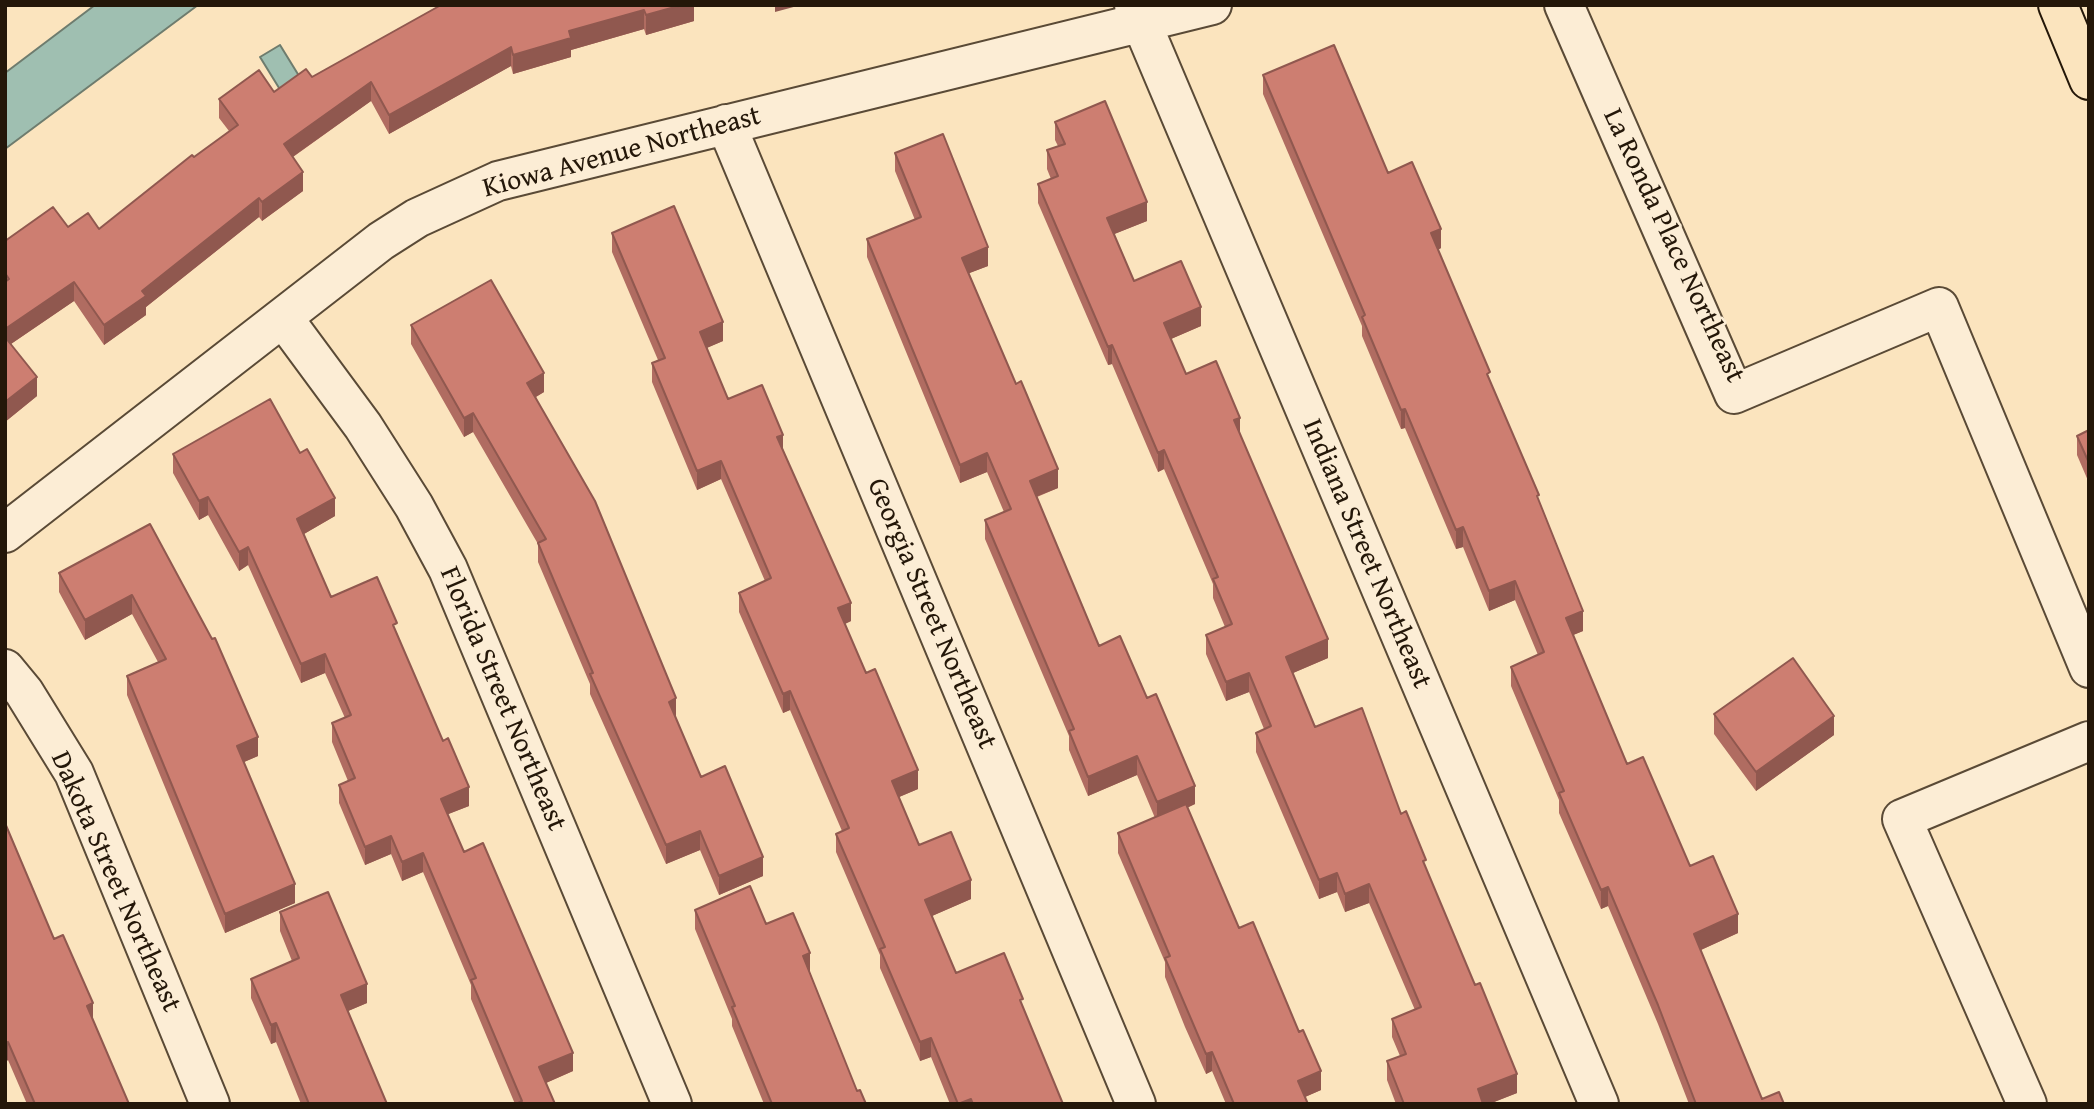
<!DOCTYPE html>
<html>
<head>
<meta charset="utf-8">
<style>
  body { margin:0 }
  #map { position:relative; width:2094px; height:1109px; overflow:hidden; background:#fbe4be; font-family:"Gentium Book Plus",serif }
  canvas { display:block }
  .frame { position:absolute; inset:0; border:7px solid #241709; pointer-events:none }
</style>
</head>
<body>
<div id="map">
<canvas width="2094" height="1109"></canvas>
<div class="frame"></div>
</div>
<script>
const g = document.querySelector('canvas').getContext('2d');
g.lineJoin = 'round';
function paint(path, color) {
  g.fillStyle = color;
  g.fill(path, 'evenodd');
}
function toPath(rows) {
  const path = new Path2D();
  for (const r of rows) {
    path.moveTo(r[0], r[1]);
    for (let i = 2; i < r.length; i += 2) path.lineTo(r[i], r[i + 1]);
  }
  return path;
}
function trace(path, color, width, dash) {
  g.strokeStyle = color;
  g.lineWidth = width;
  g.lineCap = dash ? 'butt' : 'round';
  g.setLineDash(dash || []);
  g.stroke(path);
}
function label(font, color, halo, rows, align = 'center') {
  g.font = font + ' "Gentium Book Plus",serif';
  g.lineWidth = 5;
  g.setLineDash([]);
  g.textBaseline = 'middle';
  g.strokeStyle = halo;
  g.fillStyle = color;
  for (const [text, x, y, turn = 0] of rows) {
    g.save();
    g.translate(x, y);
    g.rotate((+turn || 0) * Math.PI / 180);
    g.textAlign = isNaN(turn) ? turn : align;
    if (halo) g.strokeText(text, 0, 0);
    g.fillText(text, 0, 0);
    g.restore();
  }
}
const water = toPath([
  [95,5,198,5,5,149,5,73,95,5],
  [280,45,304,84,284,96,260,57,280,45]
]);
paint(water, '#9fbfb1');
trace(water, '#6e7c6e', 2);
const minor = toPath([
  [1134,5,1599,1104],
  [1564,5,1734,394,1939,307,2089,668],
  [726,124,1136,1104],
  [284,319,363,426,414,506,448,569,672,1104],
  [5,533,381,241,417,218,498,181,1212,5],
  [5,669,24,692,74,773,210,1104],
  [2027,1104,1902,819,2089,741]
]);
const major = toPath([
  [2058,5,2089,80]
]);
trace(minor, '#5a4a36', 42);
trace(major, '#241709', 42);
trace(minor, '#fcedd5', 38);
trace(major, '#fbe4be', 38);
paint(toPath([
  [441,5,694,5,694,21,646,35,644,29,571,50,571,57,513,74,511,66,389,134,371,101,293,157,303,191,262,221,259,217,146,307,146,315,104,345,74,301,11,344,37,396,5,422,5,241,68,227,99,229,229,131,219,118,219,99,274,92,312,77],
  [1263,75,1388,173,1441,248,1438,250,1539,502,1583,631,1573,635,1627,764,1690,866,1738,933,1701,950,1762,1099,1784,1104,1689,1104,1658,1024,1608,906,1601,909,1588,879,1559,813,1559,800,1511,686,1511,667,1538,655,1515,600,1489,611,1463,547,1456,549,1405,428,1401,429,1362,336,1362,326,1263,94],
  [1055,122,1147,221,1114,234,1134,281,1201,326,1171,339,1186,374,1240,434,1328,658,1293,673,1315,727,1401,814,1426,869,1517,1093,1489,1104,1396,1104,1387,1080,1387,1061,1400,1056,1392,1037,1392,1019,1415,1010,1369,903,1345,912,1337,892,1319,899,1256,752,1256,733,1264,729,1249,692,1226,701,1206,654,1206,635,1225,627,1213,598,1213,584,1164,469,1158,472,1112,364,1108,365,1038,203,1038,184,1051,179,1047,169,1047,150,1058,146,1055,140],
  [895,153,988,266,969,273,1058,488,1037,497,1099,646,1147,698,1195,804,1187,808,1239,928,1321,1090,1305,1097,1308,1104,1226,1104,1212,1071,1206,1074,1185,1027,1165,977,1165,962,1118,853,1118,833,1155,818,1137,775,1088,796,1069,750,1069,736,985,539,985,520,1004,512,987,472,960,483,867,257,867,239,915,220,895,171],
  [612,233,723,341,706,348,728,399,783,449,851,621,845,624,866,673,918,789,899,797,919,845,971,899,932,916,956,973,1023,1009,1063,1104,950,1104,931,1057,920,1061,880,968,880,955,836,852,836,834,842,831,790,710,783,713,739,612,739,593,765,581,721,479,697,490,652,382,652,363,658,360,612,252],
  [411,325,544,392,536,397,701,777,763,876,719,895,700,850,666,864,590,694,590,684,538,562,538,544,473,432,464,437,411,344],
  [2089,430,2089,483,2077,455,2077,436],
  [173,454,335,516,304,534,331,597,397,633,469,806,448,814,464,852,573,1071,546,1083,555,1104,515,1104,471,999,471,985,423,872,402,881,391,854,365,865,339,803,339,785,348,781,332,742,332,723,345,718,325,673,301,683,248,565,239,571,208,515,199,520,173,473],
  [150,524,258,756,244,762,295,903,225,933,127,695,127,676,158,662,132,614,85,640,59,592,59,573],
  [1714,714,1834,735,1756,791,1714,734],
  [5,823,54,939,93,1021,129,1104,27,1104,8,1060,5,1062],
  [695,910,766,924,810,972,809,973,857,1091,866,1104,764,1104,732,1026,732,1019,695,929],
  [280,912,367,1003,348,1011,387,1104,301,1104,276,1042,271,1044,251,998,251,979,292,961,280,931]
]), '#b06c61');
paint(toPath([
  [682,5,694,5,694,21,646,35,646,15],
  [775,5,801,5,775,12],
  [644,10,644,29,571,50,571,57,513,74,513,55,569,31],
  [511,47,511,66,389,134,389,115],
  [371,82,371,101,284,163,284,144],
  [303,172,303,191,262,221,262,202],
  [259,198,259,217,146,307,146,315,104,345,104,325,142,291],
  [1147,202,1147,221,1107,237,1107,218],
  [1441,229,1441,248,1431,253,1431,233],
  [988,247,988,266,962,276,962,258],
  [74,282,74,301,5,348,5,329],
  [1201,307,1201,326,1164,342,1164,323],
  [723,322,723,341,700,351,700,332],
  [1112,345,1112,364,1108,365,1108,347],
  [544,373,544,392,527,402,527,383],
  [37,377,37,396,5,422,5,402],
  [1405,409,1405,428,1401,429,1401,410],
  [473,413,473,432,464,437,464,418],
  [1240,418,1240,436,1234,420],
  [783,435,783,453,777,437],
  [1164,450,1164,469,1158,472,1158,453],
  [987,453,987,472,960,483,960,465],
  [721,461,721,479,697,490,697,471],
  [1058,469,1058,488,1030,499,1030,481],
  [208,497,208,515,199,520,199,501],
  [335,498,335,516,297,538,297,519],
  [1463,527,1463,547,1456,549,1456,530],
  [248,547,248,565,239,571,239,552],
  [1515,581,1515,600,1489,611,1489,591],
  [132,595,132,614,85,640,85,620],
  [851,603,851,621,838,627,838,608],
  [1583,611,1583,631,1566,638,1566,618],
  [1328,639,1328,658,1286,676,1286,657],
  [325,654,325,673,301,683,301,664],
  [1249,673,1249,692,1226,701,1226,682],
  [790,691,790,710,783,713,783,694],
  [676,698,676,718,669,702],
  [1834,716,1834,735,1756,791,1756,772],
  [258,737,258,756,237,765,237,746],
  [1137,756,1137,775,1088,796,1088,777],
  [918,770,918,789,892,800,892,781],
  [1195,786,1195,804,1157,821,1157,802],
  [469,787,469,806,441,817,441,799],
  [700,831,700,850,666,864,666,845],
  [391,836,391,854,365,865,365,847],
  [423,853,423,872,402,881,402,862],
  [763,857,763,876,719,895,719,876],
  [1337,873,1337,892,1319,899,1319,880],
  [971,880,971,899,925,919,925,900],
  [295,884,295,903,225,933,225,914],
  [1369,884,1369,903,1345,912,1345,894],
  [1608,887,1608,906,1601,909,1601,890],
  [1738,914,1738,933,1694,953,1694,934],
  [810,953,810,972,803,975,803,956],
  [367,984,367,1003,341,1014,341,995],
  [93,1003,93,1022,87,1006],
  [276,1023,276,1042,271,1044,271,1025],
  [931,1038,931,1057,920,1061,920,1042],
  [8,1042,8,1060,5,1062,5,1043],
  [1212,1052,1212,1071,1206,1074,1206,1054],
  [573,1053,573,1071,539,1086,539,1067],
  [1321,1071,1321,1090,1298,1100,1298,1081],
  [1517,1074,1517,1093,1489,1104,1478,1104,1478,1089],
  [971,1099,971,1104,958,1104]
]), '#90584f');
const building = toPath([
  [441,5,682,5,646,15,644,10,569,31,571,38,513,55,511,47,389,115,371,82,284,144,303,172,262,202,259,198,142,291,146,296,104,325,74,282,5,329,5,282,9,279,5,273,5,241,53,207,68,227,88,213,99,229,192,155,194,157,238,125,219,99,259,70,274,92,306,69,312,77,441,5],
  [1334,45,1388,173,1412,162,1441,229,1431,233,1490,372,1487,374,1539,495,1537,496,1583,611,1566,618,1627,764,1643,757,1690,866,1713,856,1738,914,1694,934,1762,1099,1779,1092,1784,1104,1696,1104,1658,1005,1608,887,1601,890,1588,860,1559,793,1564,791,1511,667,1544,652,1515,581,1489,591,1463,527,1456,530,1405,409,1401,410,1362,317,1365,315,1263,75,1334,45],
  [1105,101,1147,202,1107,218,1134,281,1181,261,1201,307,1164,323,1186,374,1216,361,1240,418,1234,420,1328,639,1286,657,1315,727,1362,708,1401,814,1406,811,1426,860,1423,861,1475,985,1480,983,1517,1074,1478,1089,1483,1104,1404,1104,1387,1061,1406,1054,1392,1019,1421,1007,1369,884,1345,894,1337,873,1319,880,1256,733,1271,726,1249,673,1226,682,1206,635,1232,624,1213,579,1218,577,1164,450,1158,453,1112,345,1108,347,1038,184,1058,176,1047,150,1065,144,1055,122,1105,101],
  [943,134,988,247,962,258,1016,384,1021,381,1058,469,1030,481,1099,646,1120,636,1147,698,1156,694,1195,786,1157,802,1137,756,1088,777,1069,731,1074,729,985,520,1011,509,987,453,960,465,867,239,921,217,895,153,943,134],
  [674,206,723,322,700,332,728,399,762,385,783,435,777,437,851,603,838,608,866,673,875,669,918,770,892,781,919,845,951,832,971,880,925,900,956,973,1004,953,1023,999,1020,1000,1063,1104,973,1104,971,1099,958,1104,931,1038,920,1042,880,949,885,947,836,834,849,828,790,691,783,694,739,593,771,578,721,461,697,471,652,363,665,358,612,233,674,206],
  [491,280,544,373,527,383,595,501,676,698,669,702,701,777,725,766,763,857,719,876,700,831,666,845,590,674,593,673,538,543,546,539,473,413,464,418,411,325,491,280],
  [5,337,37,377,5,402,5,337],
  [270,399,300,453,307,449,335,498,297,519,331,597,377,577,397,623,393,625,443,741,448,738,469,787,441,799,464,852,483,843,573,1053,539,1067,555,1104,516,1104,522,1101,471,980,476,978,423,853,402,862,391,836,365,847,339,785,355,778,332,723,351,715,325,654,301,664,248,547,239,552,208,497,199,501,173,454,270,399],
  [2089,430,2089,463,2077,436,2089,430],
  [150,524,212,639,215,638,258,737,237,746,295,884,225,914,127,676,166,659,132,595,85,620,59,573,150,524],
  [1793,658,1834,716,1756,772,1714,714,1793,658],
  [1186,804,1239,928,1253,922,1299,1032,1303,1030,1321,1071,1298,1081,1308,1104,1234,1104,1212,1052,1206,1054,1165,958,1170,956,1118,833,1186,804],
  [5,823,54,939,63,935,93,1003,87,1006,129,1104,35,1104,8,1042,5,1043,5,823],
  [750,886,766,924,793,913,810,953,803,956,857,1091,860,1090,866,1104,772,1104,732,1007,735,1006,695,910,750,886],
  [328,892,367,984,341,995,387,1104,309,1104,276,1023,271,1025,251,979,299,958,280,912,328,892]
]);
paint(building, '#cd7e71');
trace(building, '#90584f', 2);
label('28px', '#241709', '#fcedd5', [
  ["Kiowa Avenue Northeast",622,153,-15],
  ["La Ronda Place Northeast",1673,246,65],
  ["Indiana Street Northeast",1366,554,67],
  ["Georgia Street Northeast",931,614,67],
  ["Florida Street Northeast",502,699,67],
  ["Dakota Street Northeast",115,882,66]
]);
</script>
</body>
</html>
